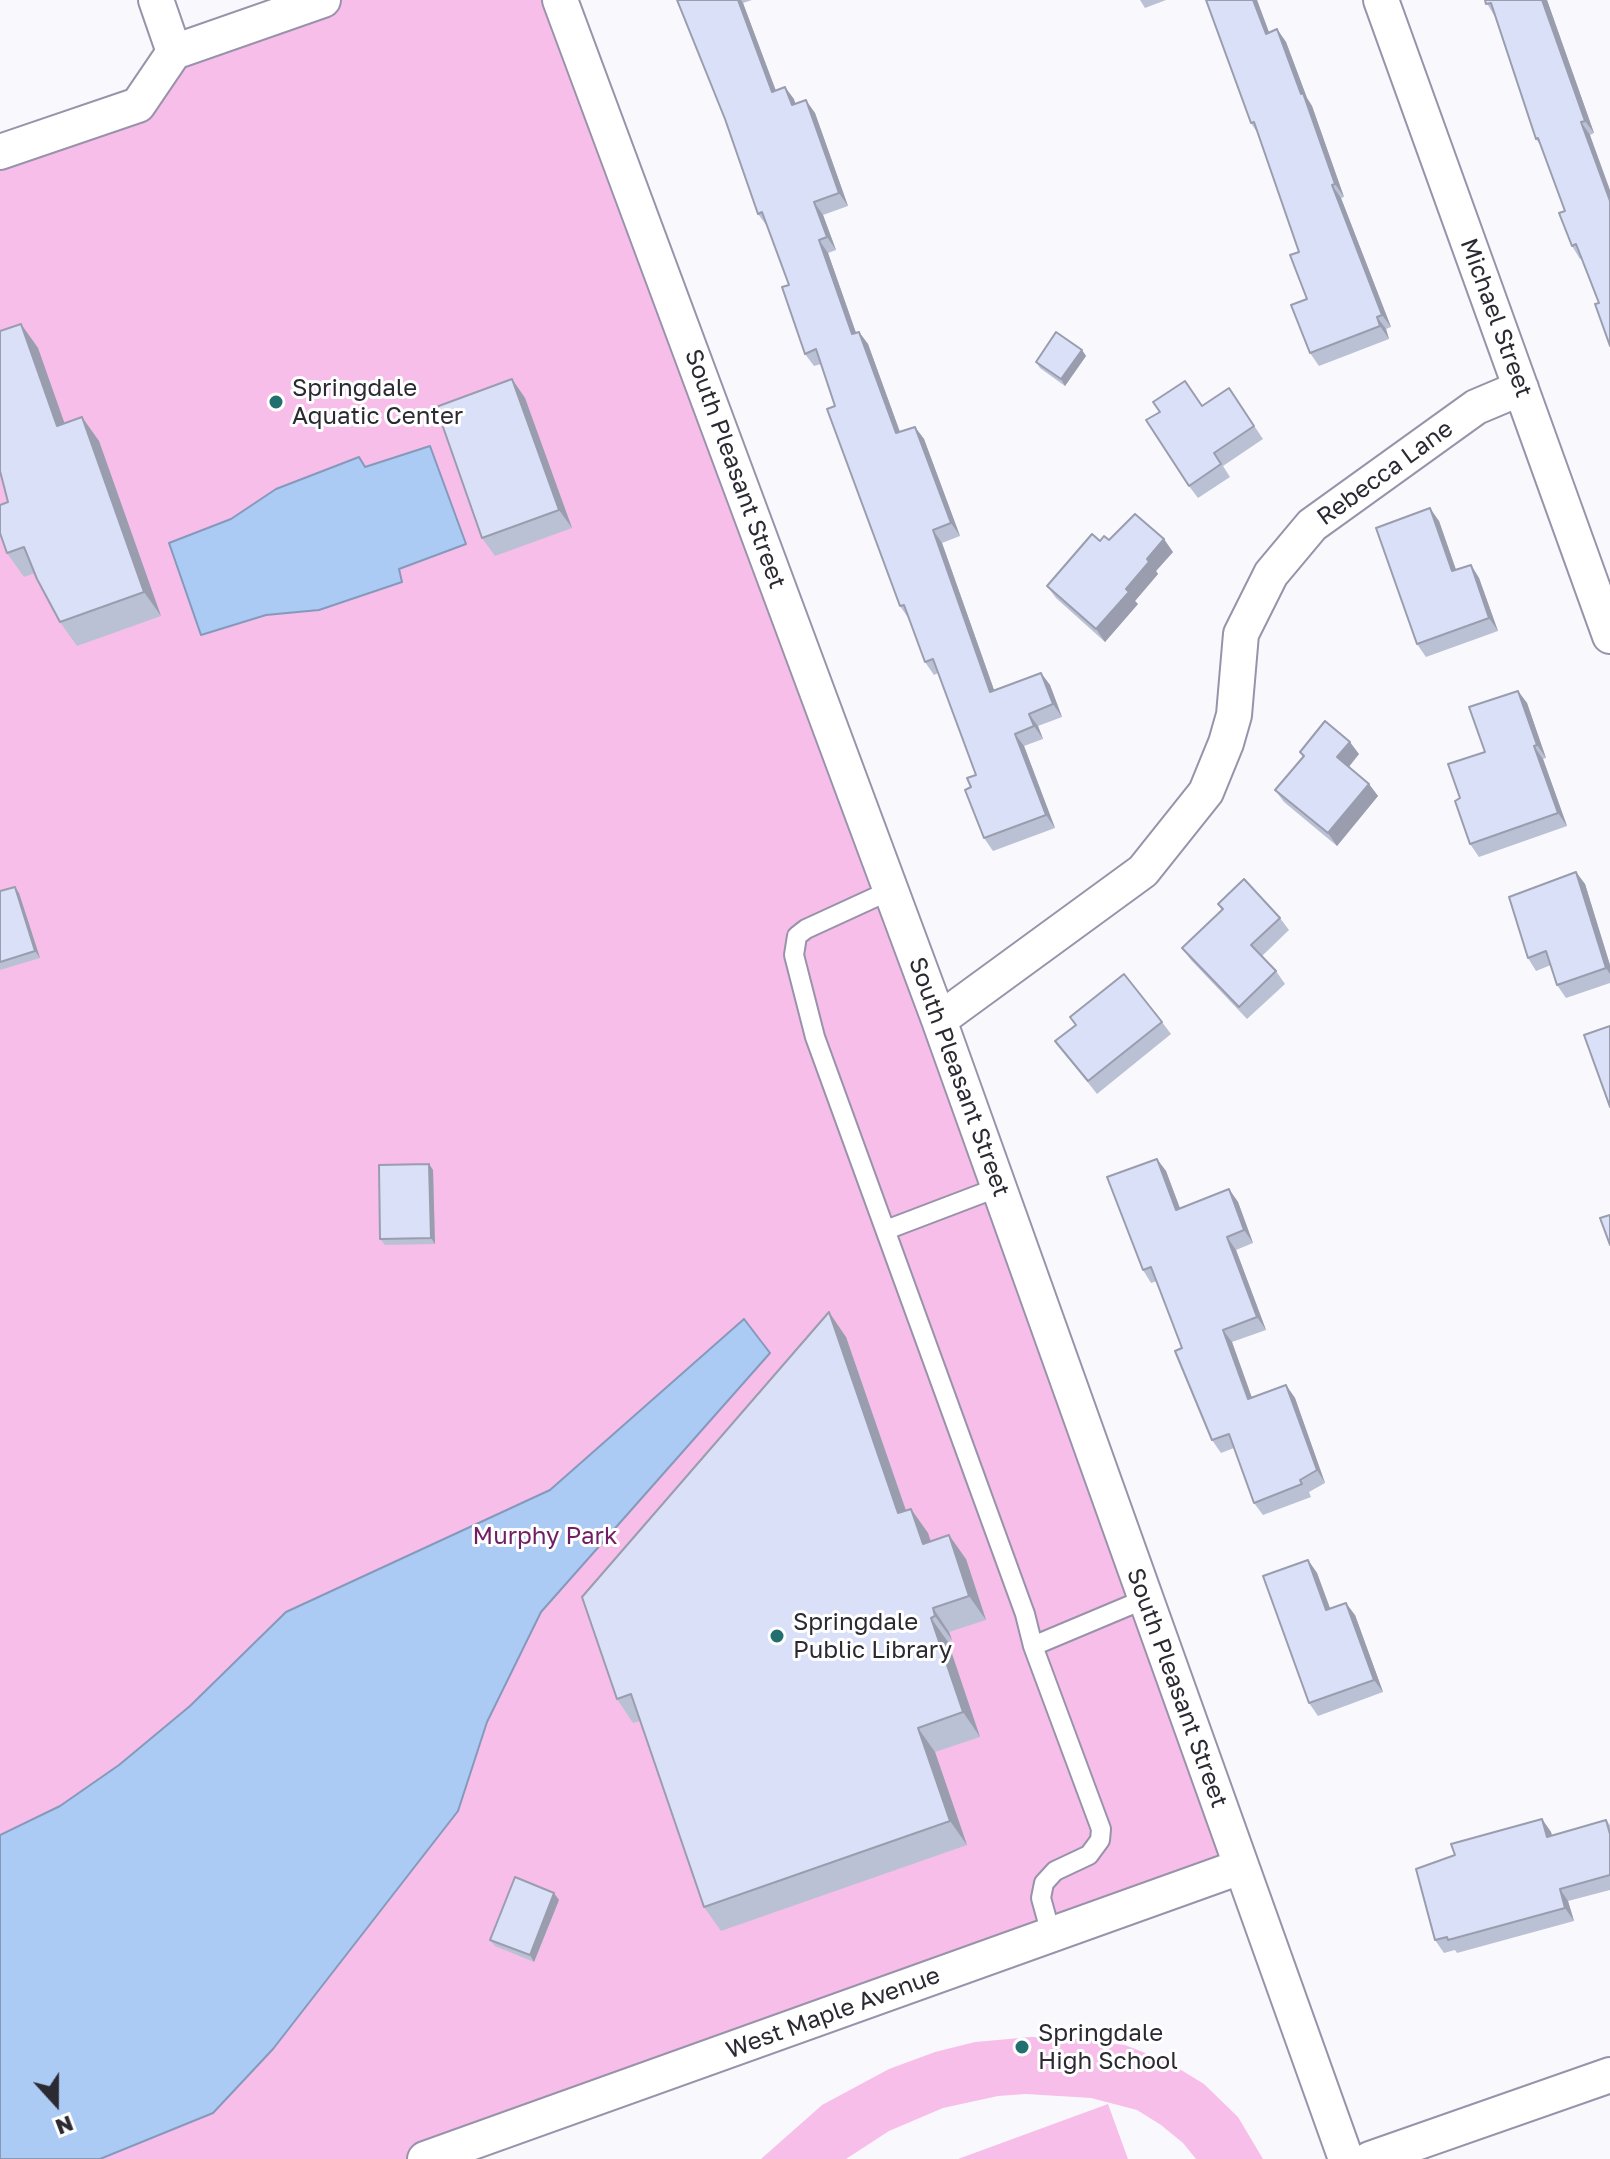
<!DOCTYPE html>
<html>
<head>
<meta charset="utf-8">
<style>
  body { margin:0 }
  #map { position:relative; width:1610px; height:2159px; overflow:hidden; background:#f9f8fd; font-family:"Golos Text",sans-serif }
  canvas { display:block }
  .north { position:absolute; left:16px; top:2063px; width:80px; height:80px; -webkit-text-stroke:6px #fff; paint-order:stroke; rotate:159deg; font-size:22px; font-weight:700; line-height:32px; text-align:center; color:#2b2932 }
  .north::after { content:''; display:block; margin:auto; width:28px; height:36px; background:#2b2932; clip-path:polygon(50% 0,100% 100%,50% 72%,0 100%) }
</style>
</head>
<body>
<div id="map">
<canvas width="1610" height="2159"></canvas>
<div class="north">N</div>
</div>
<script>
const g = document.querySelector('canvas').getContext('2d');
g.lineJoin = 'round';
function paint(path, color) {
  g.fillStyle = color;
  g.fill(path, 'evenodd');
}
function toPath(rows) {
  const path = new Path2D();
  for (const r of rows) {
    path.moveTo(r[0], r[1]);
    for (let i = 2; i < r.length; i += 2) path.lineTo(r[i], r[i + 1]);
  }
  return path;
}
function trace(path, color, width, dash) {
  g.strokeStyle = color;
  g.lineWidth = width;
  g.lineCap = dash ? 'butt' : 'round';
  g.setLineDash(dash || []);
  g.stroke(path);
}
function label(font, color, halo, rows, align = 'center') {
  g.font = font + ' "Golos Text",sans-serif';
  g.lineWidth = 6;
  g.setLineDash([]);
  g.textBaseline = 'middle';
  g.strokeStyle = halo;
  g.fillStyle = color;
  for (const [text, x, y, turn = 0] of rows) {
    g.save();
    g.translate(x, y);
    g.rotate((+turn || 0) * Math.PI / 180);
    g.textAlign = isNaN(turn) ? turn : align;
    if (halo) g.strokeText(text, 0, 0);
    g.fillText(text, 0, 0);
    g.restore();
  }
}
paint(toPath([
  [323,0,560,0,1240,1867,425,2159,0,2159,0,152,138,105,174,52],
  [1031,2037,1077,2039,1125,2045,1168,2062,1204,2084,1238,2117,1263,2159,1196,2159,1183,2143,1161,2125,1137,2110,1091,2098,1026,2094,998,2096,943,2108,889,2131,846,2159,761,2159,822,2105,889,2069,935,2052,975,2042],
  [1108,2104,1128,2159,958,2159]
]), '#f7beea');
const water = toPath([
  [430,446,466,544,399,569,402,582,319,610,266,615,201,635,169,543,231,519,276,489,359,457,365,467,430,446],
  [744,1319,770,1353,541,1612,487,1722,458,1811,273,2049,213,2113,100,2159,0,2159,0,1835,60,1806,119,1765,190,1706,286,1612,550,1490,744,1319]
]);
paint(water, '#abcbf4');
trace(water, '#859aba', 2);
const lane = toPath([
  [891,890,806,929,797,936,794,955,815,1037,1025,1614,1033,1646,1145,1599],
  [886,1230,999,1187],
  [1033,1646,1101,1829,1100,1840,1089,1855,1055,1871,1044,1883,1041,1898,1051,1934]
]);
const street = toPath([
  [156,0,174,52],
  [560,0,939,1020,1346,2159],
  [1381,0,1610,636],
  [0,152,138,105,174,52,323,0],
  [939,1020,1143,871,1206,792,1226,743,1234,715,1241,634,1271,574,1312,525,1476,407,1521,388],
  [425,2159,1240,1867],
  [1370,2159,1610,2075]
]);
trace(lane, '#9893aa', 22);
trace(street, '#9893aa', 38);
trace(lane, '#fff', 18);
trace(street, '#fff', 34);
paint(toPath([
  [677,0,752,0,743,3,775,90,785,87,795,104,815,113,848,206,823,215,836,250,828,253,856,333,859,332,868,344,900,432,915,427,924,439,960,536,942,543,994,690,1041,673,1050,685,1062,717,1038,726,1043,739,1024,746,1055,828,993,851,984,838,971,787,976,775,938,673,934,675,925,662,909,619,900,606,821,364,814,366,805,354,789,285,767,226,758,214,725,119],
  [1140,0,1166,0,1145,8],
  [1206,0,1257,0,1269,32,1277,29,1286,42,1307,98,1312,106,1344,197,1341,198,1391,327,1386,329,1389,339,1319,366,1310,353,1307,299,1299,252,1257,132,1251,123],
  [1485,0,1547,0,1594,133,1590,135,1599,303,1582,258,1580,259,1572,246,1565,211,1542,147,1536,139,1495,17],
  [21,324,38,348,64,423,99,441,161,616,77,646,60,622,35,573,24,577,7,553,8,502],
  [1082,350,1086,356,1065,386,1040,368,1036,362],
  [512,379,525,398,572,528,495,556,482,538],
  [1229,388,1263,439,1223,466,1230,477,1198,498,1189,486,1202,406],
  [1439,521,1456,570,1471,565,1479,578,1498,631,1426,657,1417,644],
  [1109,540,1173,552,1156,571,1158,574,1135,601,1138,604,1105,642,1056,598,1047,586],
  [1518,691,1527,703,1546,758,1543,759,1567,826,1479,857,1470,844,1460,798],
  [1300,752,1359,754,1349,767,1369,784,1378,796,1337,846,1284,802,1275,790,1303,757],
  [1576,872,1585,884,1610,965,1610,983,1566,998,1557,985,1551,965,1536,971,1528,958],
  [0,891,19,893,40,958,0,970],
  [1218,904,1280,918,1289,930,1262,956,1276,971,1285,984,1247,1019,1191,960,1182,948,1222,910],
  [1162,1022,1171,1034,1097,1094,1055,1041,1076,1025],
  [1157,1159,1166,1171,1180,1208,1229,1189,1238,1202,1253,1243,1236,1250,1266,1330,1232,1342,1252,1398,1286,1385,1295,1398,1325,1483,1309,1492,1311,1497,1263,1515,1254,1503,1234,1448,1221,1453,1212,1440,1182,1348,1157,1281,1151,1283,1143,1270],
  [429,1164,433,1170,435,1244,385,1245,380,1239],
  [846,1337,906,1510,911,1509,928,1533,930,1541,966,1559,986,1620,949,1632,952,1640,948,1642,980,1737,935,1752,967,1845,721,1931,704,1907,640,1721,633,1723,617,1699],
  [1308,1560,1317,1573,1330,1608,1355,1615,1383,1692,1318,1716,1309,1703],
  [1542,1819,1551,1832,1552,1836,1606,1820,1610,1825,1610,1890,1568,1901,1574,1921,1457,1953,1455,1950,1444,1953,1435,1940,1455,1855],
  [559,1900,534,1962,495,1946,490,1940]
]), '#bbc1d5');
paint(toPath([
  [738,0,741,0,743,3,781,104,772,92],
  [1253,0,1257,0,1274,46,1266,34],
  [1542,0,1547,0,1594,133,1585,121],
  [1277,29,1286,42,1307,98,1312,106,1344,197,1335,184],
  [785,87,794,99,800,118,792,105],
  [806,100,815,113,848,206,839,193],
  [1581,122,1590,135,1610,190,1610,201],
  [1332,185,1341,198,1391,327,1382,315],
  [814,202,823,215,836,250,827,237],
  [819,240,828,253,861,347,852,334],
  [1377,317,1386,329,1389,339,1380,326],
  [21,324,38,348,74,450,57,426],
  [859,332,868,344,905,446,896,433],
  [1082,350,1086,356,1065,386,1061,379],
  [512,379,525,398,572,528,559,510],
  [82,417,99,441,161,616,144,592],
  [915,427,924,439,960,536,951,523],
  [1430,508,1439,521,1461,584,1452,571],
  [933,530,942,543,999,704,990,692],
  [1164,539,1173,552,1156,571,1158,574,1135,601,1138,604,1105,642,1096,629,1147,559],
  [1471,565,1479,578,1498,631,1489,618],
  [1041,673,1050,685,1062,717,1053,704],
  [1518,691,1527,703,1546,758,1537,745],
  [1029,714,1038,726,1043,739,1034,726],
  [1015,734,1024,746,1055,828,1046,815],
  [1350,742,1359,754,1346,770,1337,757],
  [1534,746,1543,759,1567,826,1558,813],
  [1369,784,1378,796,1337,846,1328,833],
  [1576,872,1585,884,1610,965,1610,974,1606,968],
  [15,887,19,893,40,958,35,951],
  [1157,1159,1166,1171,1185,1222,1176,1210],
  [429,1164,433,1170,435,1244,431,1238],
  [1229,1189,1238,1202,1253,1243,1244,1230],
  [1227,1237,1236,1250,1266,1330,1257,1317],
  [829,1312,846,1337,915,1537,898,1513],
  [1223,1330,1232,1342,1257,1412,1248,1399],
  [1286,1385,1295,1398,1325,1483,1317,1470],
  [911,1509,928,1533,940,1568,923,1544],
  [949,1535,966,1559,986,1620,969,1596],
  [1308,1560,1317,1573,1335,1622,1326,1610],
  [1346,1603,1355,1615,1383,1692,1374,1680],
  [933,1608,949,1632,952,1640,935,1616],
  [931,1618,948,1642,980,1737,963,1712],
  [918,1728,935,1752,967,1845,950,1821],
  [1542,1819,1551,1832,1556,1850,1547,1837],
  [1560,1889,1568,1901,1574,1921,1565,1908],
  [554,1893,559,1900,534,1962,530,1955]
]), '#999dae');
const building = toPath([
  [677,0,738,0,772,92,785,87,792,105,806,100,839,193,814,202,827,237,819,240,852,334,859,332,896,433,915,427,951,523,933,530,990,692,1041,673,1053,704,1029,714,1034,726,1015,734,1046,815,984,838,965,790,971,787,967,778,976,775,933,659,925,662,904,605,900,606,827,409,835,406,816,349,805,354,782,287,789,285,762,212,758,214,725,119,677,0],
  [1206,0,1253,0,1266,34,1277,29,1301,94,1303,93,1335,184,1332,185,1382,315,1377,317,1380,326,1310,353,1291,305,1307,299,1290,255,1299,252,1254,122,1251,123,1206,0],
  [1485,0,1542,0,1585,121,1581,122,1610,201,1610,346,1595,304,1599,303,1576,244,1572,246,1559,213,1565,211,1538,138,1536,139,1491,3,1486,4,1485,0],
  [21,324,57,426,82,417,144,592,60,622,37,579,24,547,7,553,0,533,0,505,8,502,0,471,0,331,21,324],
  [1056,332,1082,350,1061,379,1036,362,1056,332],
  [512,379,559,510,482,538,436,407,512,379],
  [1185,381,1202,406,1229,388,1254,426,1214,453,1221,464,1189,486,1146,420,1160,412,1153,402,1185,381],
  [1430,508,1452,571,1471,565,1489,618,1417,644,1376,528,1430,508],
  [1135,514,1164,539,1147,559,1149,562,1126,589,1129,592,1096,629,1047,586,1092,534,1100,541,1104,536,1109,540,1135,514],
  [1518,691,1537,745,1534,746,1558,813,1470,844,1455,801,1460,798,1448,764,1485,752,1469,707,1518,691],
  [1325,721,1350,742,1337,757,1369,784,1328,833,1275,790,1304,756,1300,752,1325,721],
  [1576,872,1606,968,1557,985,1546,951,1528,958,1509,897,1576,872],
  [1244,879,1280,918,1251,945,1276,971,1239,1007,1182,948,1223,909,1218,904,1244,879],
  [15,887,35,951,0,962,0,891,15,887],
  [1124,974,1162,1022,1088,1081,1055,1041,1076,1025,1070,1017,1124,974],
  [1610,1026,1610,1107,1584,1035,1610,1026],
  [1157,1159,1176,1210,1229,1189,1244,1230,1227,1237,1257,1317,1223,1330,1248,1399,1286,1385,1317,1470,1300,1480,1302,1484,1254,1503,1229,1434,1212,1440,1175,1351,1182,1348,1151,1267,1143,1270,1107,1177,1157,1159],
  [429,1164,431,1238,380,1239,379,1165,429,1164],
  [1610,1215,1610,1245,1600,1218,1610,1215],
  [829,1312,898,1513,911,1509,923,1544,949,1535,969,1596,933,1608,935,1616,931,1618,963,1712,918,1728,950,1821,704,1907,631,1694,617,1699,582,1597,829,1312],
  [1308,1560,1326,1610,1346,1603,1374,1680,1309,1703,1263,1576,1308,1560],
  [1542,1819,1547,1837,1606,1820,1610,1834,1610,1875,1560,1889,1565,1908,1448,1940,1447,1937,1435,1940,1416,1869,1455,1855,1451,1844,1542,1819],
  [515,1877,554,1893,530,1955,490,1940,515,1877]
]);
paint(building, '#dae0f8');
trace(building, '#999dae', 2);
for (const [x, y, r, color] of [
  [276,402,8,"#236e6f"],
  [777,1636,8,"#236e6f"],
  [1022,2047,8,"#236e6f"]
]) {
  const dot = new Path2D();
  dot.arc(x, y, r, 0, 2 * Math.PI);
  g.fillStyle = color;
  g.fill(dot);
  trace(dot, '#fff', 3);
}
label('24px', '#2b2932', '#fff', [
  ["Michael Street",1496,318,70],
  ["South Pleasant Street",735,469,70],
  ["Rebecca Lane",1385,473,-36],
  ["South Pleasant Street",959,1077,70],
  ["South Pleasant Street",1177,1688,70],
  ["West Maple Avenue",833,2013,-20]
]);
label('24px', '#2b2932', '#fff', [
  ["Springdale",292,388],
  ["Aquatic Center",292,416],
  ["Springdale",793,1622],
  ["Public Library",793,1650],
  ["Springdale",1038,2033],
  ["High School",1038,2061]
], 'left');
label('24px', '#711e64', '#fff', [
  ["Murphy Park",545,1536]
]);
</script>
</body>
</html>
